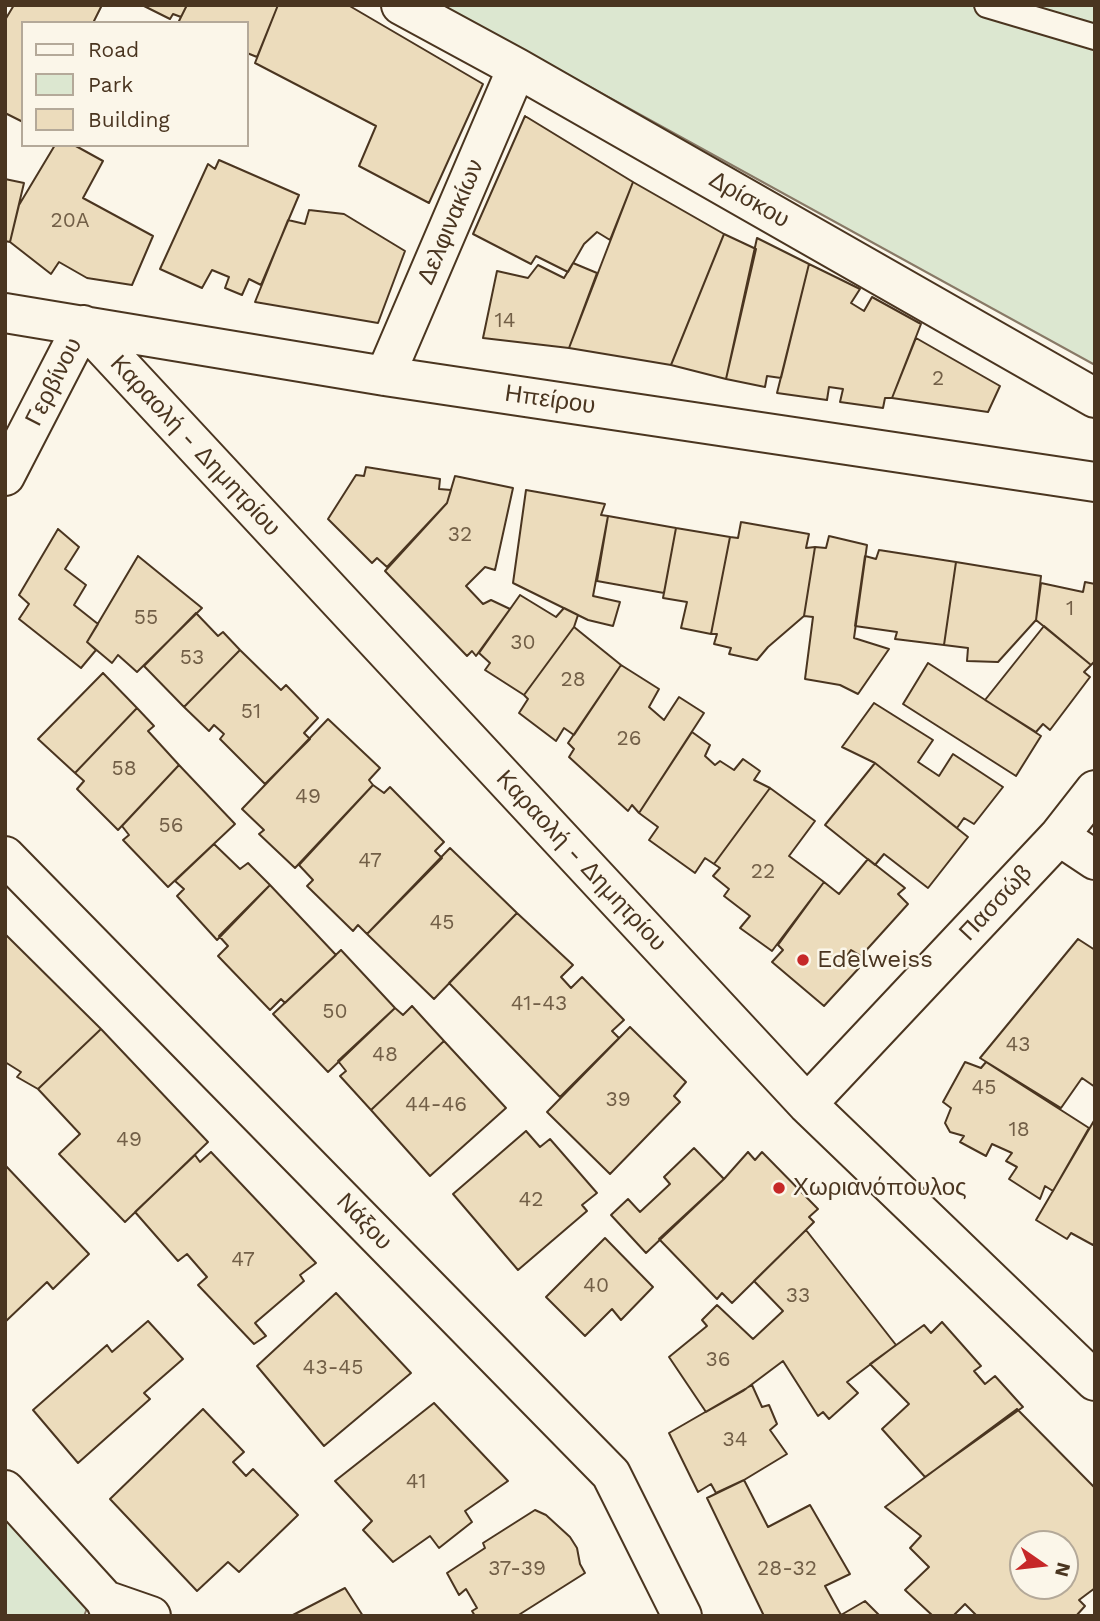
<!DOCTYPE html>
<html>
<head>
<meta charset="utf-8">
<style>
  body { margin:0 }
  #map { position:relative; width:1100px; height:1621px; overflow:hidden; background:#fbf6e9; font-family:"Work Sans",sans-serif }
  canvas { display:block }
  .frame { position:absolute; inset:0; border:7px solid #4a3520; pointer-events:none }
  .legend { position:absolute; left:21px; top:21px; width:228px; height:126px; box-sizing:border-box; background:#fbf6e9; border:2px solid #b4a999; margin:0; padding:9px 12px; list-style:none; font-size:21px; color:#4a3520 }
  .legend li { display:flex; align-items:center; gap:14px; height:35px }
  .legend b { width:35px; border:2px solid #b4a999 }
  .north { position:absolute; left:1009px; top:1530px; width:70px; height:70px; box-sizing:border-box; background:#fbf6e9; border:2px solid #b4a999; border-radius:50%; rotate:104deg; font-size:19px; font-weight:700; line-height:28px; text-align:center; color:#4a3520 }
  .north::after { content:''; display:block; margin:auto; width:24px; height:32px; background:#c62828; clip-path:polygon(50% 0,100% 100%,50% 72%,0 100%) }
</style>
</head>
<body>
<div id="map">
<canvas width="1100" height="1621"></canvas>
<div class="frame"></div>
<ul class="legend">
<li><b style="height:9px;background:#fbf6e9"></b>Road</li>
<li><b style="height:19px;background:#dce7d0"></b>Park</li>
<li><b style="height:19px;background:#ecdcbc"></b>Building</li>
</ul>
<div class="north">N</div>
</div>
<script>
const g = document.querySelector('canvas').getContext('2d');
g.lineJoin = 'round';
function paint(path, color) {
  g.fillStyle = color;
  g.fill(path, 'evenodd');
}
function toPath(rows) {
  const path = new Path2D();
  for (const r of rows) {
    path.moveTo(r[0], r[1]);
    for (let i = 2; i < r.length; i += 2) path.lineTo(r[i], r[i + 1]);
  }
  return path;
}
function trace(path, color, width, dash) {
  g.strokeStyle = color;
  g.lineWidth = width;
  g.lineCap = dash ? 'butt' : 'round';
  g.setLineDash(dash || []);
  g.stroke(path);
}
function label(font, color, halo, rows, align = 'center') {
  g.font = font + ' "Work Sans",sans-serif';
  g.lineWidth = 5;
  g.setLineDash([]);
  g.textBaseline = 'middle';
  g.strokeStyle = halo;
  g.fillStyle = color;
  for (const [text, x, y, turn = 0] of rows) {
    g.save();
    g.translate(x, y);
    g.rotate((+turn || 0) * Math.PI / 180);
    g.textAlign = isNaN(turn) ? turn : align;
    if (halo) g.strokeText(text, 0, 0);
    g.fillText(text, 0, 0);
    g.restore();
  }
}
const green = toPath([
  [441,5,1095,5,1095,365,441,5],
  [5,1515,88,1606,84,1616,5,1616,5,1515]
]);
paint(green, '#dce7d0');
trace(green, '#887966', 2);
const building = toPath([
  [14,5,102,5,93,23,23,23,23,122,5,113,5,20,14,5],
  [142,5,187,5,181,17,173,14,170,19,142,5],
  [187,5,278,5,257,57,247,53,247,23,178,23,187,5],
  [278,5,348,5,483,84,429,203,359,166,376,126,255,63,278,5],
  [525,116,633,182,610,240,597,232,584,244,568,272,536,256,531,264,473,234,525,116],
  [55,145,74,145,103,161,83,198,153,236,132,285,87,278,59,262,51,274,10,242,19,205,55,145],
  [219,160,299,195,261,285,249,279,242,295,225,288,229,277,212,270,202,288,160,269,208,164,215,169,219,160],
  [5,179,24,183,10,242,5,241,5,179],
  [633,182,724,234,671,365,569,348,633,182],
  [309,210,344,214,405,251,378,323,255,302,288,220,305,224,309,210],
  [724,234,756,249,726,379,671,365,724,234],
  [757,238,809,264,781,378,767,376,765,387,726,379,757,238],
  [573,263,597,273,569,348,483,338,497,271,528,278,538,265,564,278,573,263],
  [809,264,860,289,851,303,864,311,872,297,921,324,892,398,885,398,883,408,840,402,843,389,829,387,827,400,777,393,809,264],
  [916,338,1000,386,988,412,892,398,916,338],
  [366,467,440,479,439,489,451,490,447,503,387,567,377,558,372,563,328,519,356,475,364,476,366,467],
  [455,476,513,488,495,570,485,567,466,586,483,604,491,600,510,609,476,656,472,651,467,656,385,571,447,503,455,476],
  [526,490,605,504,601,515,608,516,593,596,620,602,613,626,588,620,513,583,526,490],
  [608,516,676,528,664,593,597,581,608,516],
  [741,522,809,534,806,548,815,547,804,616,768,647,757,660,729,654,731,648,714,644,717,634,711,634,730,537,738,538,741,522],
  [676,528,730,537,711,634,681,628,687,602,663,598,676,528],
  [58,529,79,547,65,569,86,585,74,605,98,624,87,642,96,650,81,668,19,619,29,604,19,595,58,529],
  [829,536,867,545,854,638,889,649,858,694,840,685,805,679,813,617,804,616,815,547,826,548,829,536],
  [879,550,956,562,944,645,895,639,897,632,855,626,865,556,876,559,879,550],
  [138,556,202,608,137,672,118,655,112,663,87,642,138,556],
  [956,562,1041,576,1036,620,998,662,967,661,968,648,944,645,956,562],
  [1085,582,1095,584,1095,661,1091,665,1036,620,1041,583,1083,592,1085,582],
  [520,595,556,617,564,608,578,615,574,627,524,695,485,670,490,663,479,653,520,595],
  [196,613,218,636,223,632,240,650,184,707,144,666,196,613],
  [1044,626,1091,665,1084,672,1090,677,1050,730,1043,724,1036,732,985,700,1044,626],
  [574,627,621,665,574,735,564,728,556,741,519,713,528,699,524,695,574,627],
  [240,650,281,690,286,685,318,718,304,733,310,739,265,784,220,739,224,734,214,725,209,731,184,707,240,650],
  [928,663,1041,736,1016,776,903,704,928,663],
  [621,665,659,689,649,707,664,720,679,697,704,713,639,813,632,805,628,811,569,757,574,749,568,743,621,665],
  [103,673,137,708,75,773,38,739,103,673],
  [874,703,933,740,918,762,939,776,953,754,1003,787,974,824,964,818,957,828,875,763,842,747,874,703],
  [137,708,154,726,148,731,179,765,118,830,77,789,84,781,75,773,137,708],
  [328,719,380,768,369,780,373,785,295,868,259,834,264,830,242,809,328,719],
  [692,732,710,745,705,756,715,765,720,761,734,770,743,759,760,771,754,780,770,788,714,864,705,858,695,873,649,840,658,827,639,813,692,732],
  [875,763,968,837,928,888,884,854,875,865,825,825,875,763],
  [179,765,235,824,168,887,123,840,129,835,122,826,179,765],
  [373,785,384,793,390,787,444,842,435,851,442,858,367,934,358,925,353,931,307,886,313,880,299,865,373,785],
  [770,788,815,821,789,856,824,882,772,951,740,928,750,916,724,896,729,889,713,876,720,868,714,864,770,788],
  [214,844,240,869,248,863,270,885,217,940,177,896,184,889,175,881,214,844],
  [450,848,517,913,434,999,367,934,450,848],
  [868,859,905,888,898,894,908,904,861,956,851,950,846,957,859,968,824,1006,772,962,783,950,778,945,824,882,839,894,868,859],
  [270,885,336,955,285,1003,281,999,270,1010,218,956,228,946,219,936,270,885],
  [517,913,573,965,561,977,571,988,582,977,624,1020,612,1031,619,1038,560,1097,449,983,517,913],
  [5,934,101,1029,38,1089,17,1077,21,1072,5,1062,5,934],
  [1078,939,1095,950,1095,1087,1082,1078,1061,1108,980,1058,1078,939],
  [341,950,395,1008,328,1072,273,1014,341,950],
  [412,1006,444,1041,371,1110,340,1076,346,1071,338,1061,395,1008,403,1015,412,1006],
  [630,1027,686,1082,674,1096,680,1102,610,1174,547,1112,630,1027],
  [101,1029,208,1142,125,1222,59,1154,80,1134,38,1089,101,1029],
  [444,1041,506,1108,430,1176,371,1110,444,1041],
  [965,1062,981,1068,986,1062,1089,1128,1053,1191,1045,1186,1040,1199,1009,1179,1017,1167,1006,1161,1012,1153,992,1144,986,1156,960,1142,964,1136,950,1132,945,1123,951,1108,943,1102,965,1062],
  [1095,1119,1095,1242,1093,1245,1071,1233,1067,1239,1036,1220,1095,1119],
  [526,1131,540,1147,550,1139,597,1193,582,1205,587,1211,518,1270,453,1194,526,1131],
  [694,1148,724,1179,646,1253,611,1215,628,1199,640,1212,670,1184,664,1177,694,1148],
  [211,1152,316,1263,300,1275,304,1281,255,1323,266,1336,254,1344,198,1285,207,1277,187,1254,178,1261,135,1212,195,1155,200,1162,211,1152],
  [748,1152,755,1160,762,1152,818,1209,809,1217,814,1222,732,1303,722,1293,717,1299,659,1239,724,1179,748,1152],
  [5,1165,89,1254,53,1289,47,1282,5,1322,5,1165],
  [806,1230,896,1345,847,1382,858,1393,829,1419,823,1412,818,1416,783,1361,743,1391,706,1412,669,1357,707,1326,702,1320,717,1305,753,1339,783,1311,754,1281,806,1230],
  [605,1238,653,1287,621,1320,612,1309,585,1336,546,1297,605,1238],
  [336,1293,411,1373,324,1446,257,1366,336,1293],
  [148,1321,183,1359,144,1393,150,1399,78,1463,33,1410,107,1345,112,1352,148,1321],
  [942,1322,981,1366,974,1371,985,1384,995,1376,1023,1407,925,1477,882,1429,909,1404,870,1364,924,1325,931,1333,942,1322],
  [752,1385,762,1407,769,1405,777,1424,770,1430,787,1454,744,1480,716,1493,711,1484,698,1492,669,1433,752,1385],
  [434,1403,508,1481,465,1511,472,1522,439,1548,430,1536,393,1562,363,1530,372,1521,335,1481,434,1403],
  [203,1409,244,1452,233,1462,246,1476,253,1469,298,1515,239,1572,228,1562,197,1591,110,1499,203,1409],
  [1017,1409,1095,1488,1095,1588,1079,1600,1085,1606,1076,1616,977,1616,965,1604,953,1616,933,1616,905,1590,929,1567,910,1548,921,1536,885,1507,1017,1409],
  [1023,1544,1065,1544,1065,1586,1023,1586,1023,1544],
  [744,1480,768,1527,810,1505,850,1574,825,1586,841,1615,865,1601,880,1616,764,1616,707,1498,744,1480],
  [535,1510,546,1515,570,1537,577,1548,580,1564,585,1573,517,1616,475,1616,472,1611,477,1608,466,1589,459,1595,447,1573,485,1548,483,1543,535,1510],
  [345,1588,363,1616,291,1616,345,1588]
]);
paint(building, '#ecdcbc');
trace(building, '#4a3520', 2);
const lane = toPath([
  [987,5,1095,37]
]);
const street = toPath([
  [401,5,517,68,1095,398],
  [5,313,385,376,1095,482],
  [385,376,517,68],
  [5,476,83,325,807,1104,1095,1381],
  [1059,836,1095,860],
  [5,856,611,1474,682,1616],
  [807,1104,1059,836,1095,790],
  [5,1490,105,1600,112,1616],
  [105,1600,151,1616]
]);
trace(lane, '#4a3520', 28);
trace(street, '#4a3520', 42);
trace(lane, '#fbf6e9', 24);
trace(street, '#fbf6e9', 38);
for (const [x, y, r, color] of [
  [803,960,7,"#c62828"],
  [779,1188,7,"#c62828"]
]) {
  const dot = new Path2D();
  dot.arc(x, y, r, 0, 2 * Math.PI);
  g.fillStyle = color;
  g.fill(dot);
  trace(dot, '#fbf6e9', 2.5);
}
label('21px', '#725f47', null, [
  ["20A",70,221],
  ["14",505,321],
  ["2",938,379],
  ["32",460,535],
  ["1",1070,609],
  ["55",146,618],
  ["30",523,643],
  ["53",192,658],
  ["28",573,680],
  ["51",251,712],
  ["26",629,739],
  ["58",124,769],
  ["49",308,797],
  ["56",171,826],
  ["47",370,861],
  ["22",763,872],
  ["45",442,923],
  ["41-43",539,1004],
  ["50",335,1012],
  ["43",1018,1045],
  ["48",385,1055],
  ["45",984,1088],
  ["39",618,1100],
  ["44-46",436,1105],
  ["18",1019,1130],
  ["49",129,1140],
  ["42",531,1200],
  ["47",243,1260],
  ["40",596,1286],
  ["33",798,1296],
  ["36",718,1360],
  ["43-45",333,1368],
  ["34",735,1440],
  ["41",416,1482],
  ["37-39",517,1569],
  ["28-32",787,1569]
]);
label('24px', '#4a3520', '#fbf6e9', [
  ["Δρίσκου",749,200,30],
  ["Δελφινακίων",451,222,-67],
  ["Γερβίνου",54,382,-63],
  ["Ηπείρου",550,400,8],
  ["Καραολή - Δημητρίου",195,446,47],
  ["Καραολή - Δημητρίου",581,861,47],
  ["Πασσώβ",996,903,-47],
  ["Νάξου",364,1222,46]
]);
label('24px', '#4a3520', '#fbf6e9', [
  ["Edelweiss",817,960],
  ["Χωριανόπουλος",793,1188]
], 'left');
</script>
</body>
</html>
